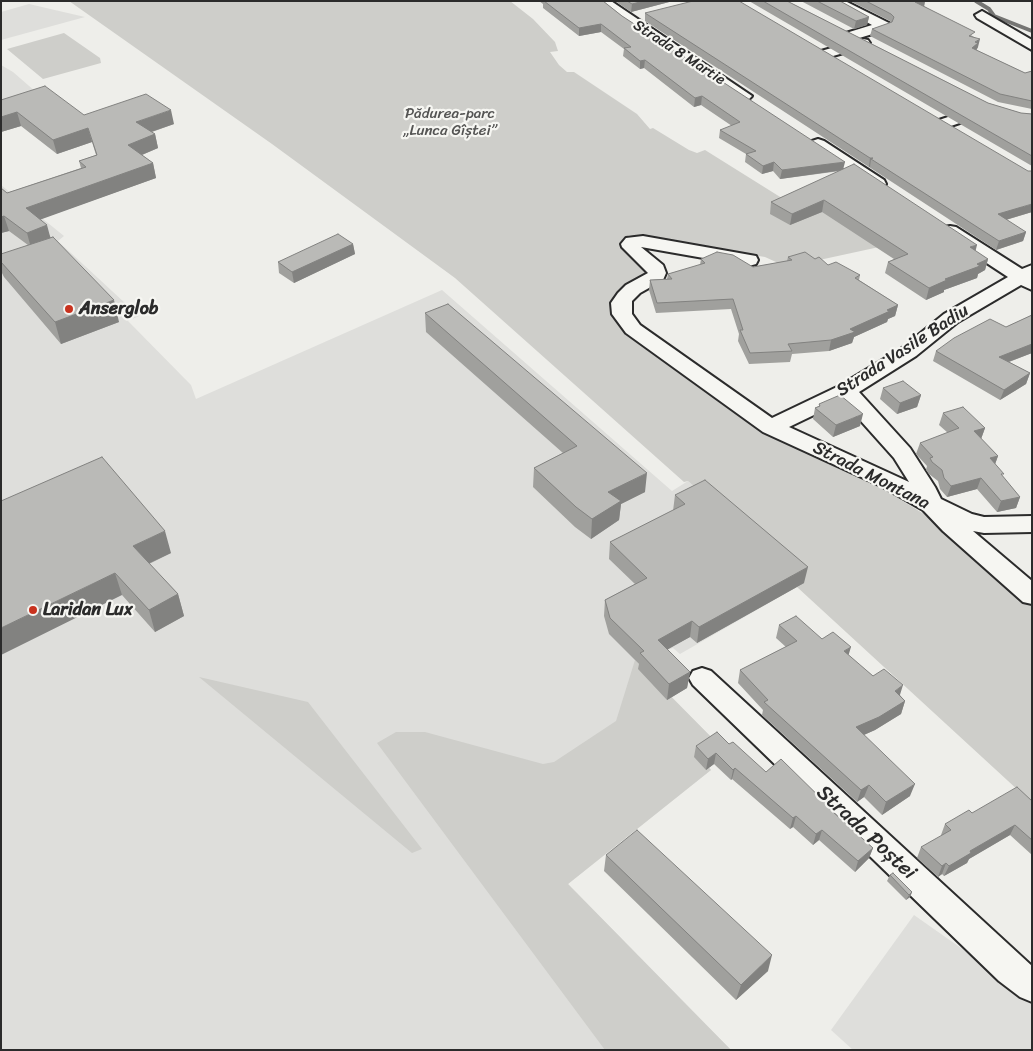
<!DOCTYPE html>
<html>
<head>
<meta charset="utf-8">
<style>
  body { margin:0 }
  #map { position:relative; width:1033px; height:1051px; overflow:hidden; background:#eeeeea; font-family:Sriracha,sans-serif }
  canvas { display:block }
  .frame { position:absolute; inset:0; border:2px solid #2b2b2b; pointer-events:none }
</style>
</head>
<body>
<div id="map">
<canvas width="1033" height="1051"></canvas>
<div class="frame"></div>
</div>
<script>
const g = document.querySelector('canvas').getContext('2d');
g.lineJoin = 'round';
function paint(path, color) {
  g.fillStyle = color;
  g.fill(path, 'evenodd');
}
function toPath(rows) {
  const path = new Path2D();
  for (const r of rows) {
    path.moveTo(r[0], r[1]);
    for (let i = 2; i < r.length; i += 2) path.lineTo(r[i], r[i + 1]);
  }
  return path;
}
function trace(path, color, width, dash) {
  g.strokeStyle = color;
  g.lineWidth = width;
  g.lineCap = dash ? 'butt' : 'round';
  g.setLineDash(dash || []);
  g.stroke(path);
}
function label(font, color, halo, rows, align = 'center') {
  g.font = font + ' Sriracha,sans-serif';
  g.lineWidth = 4.5;
  g.setLineDash([]);
  g.textBaseline = 'middle';
  g.strokeStyle = halo;
  g.fillStyle = color;
  for (const [text, x, y, turn = 0] of rows) {
    g.save();
    g.translate(x, y);
    g.rotate((+turn || 0) * Math.PI / 180);
    g.textAlign = isNaN(turn) ? turn : align;
    if (halo) g.strokeText(text, 0, 0);
    g.fillText(text, 0, 0);
    g.restore();
  }
}
paint(toPath([
  [29,4,85,17,1,40,1,12],
  [1,65,13,72,36,92,1,101],
  [1,185,64,236,58,241,139,316,128,321,191,385,196,399,442,290,672,491,688,481,804,583,680,654,673,648,635,660,719,745,700,758,711,770,568,884,731,1050,1,1050],
  [914,915,1032,998,1032,1050,853,1050,831,1030]
]), '#dededb');
paint(toPath([
  [69,1,510,1,533,19,555,42,558,51,550,52,559,65,567,72,574,72,637,114,650,129,653,128,689,150,697,153,705,150,801,210,830,202,893,244,787,267,765,257,629,235,621,242,652,270,628,287,617,300,610,313,763,422,857,473,932,519,1032,603,1032,803,797,587,803,583,688,481,684,482,455,278,272,144],
  [64,33,100,58,101,63,43,79,7,49],
  [635,660,719,745,700,758,711,770,568,884,731,1050,605,1050,377,743,396,732,425,732,543,764,554,762,616,721],
  [199,677,308,702,422,849,412,853]
]), '#cececa');
trace(toPath([
  [976,1,989,9,994,16,1032,31]
]), '#757573', 4);
const street = toPath([
  [596,1,611,1,752,96,749,99,744,101,739,99,596,1],
  [828,1,845,1,889,23,891,26,889,29,856,39,846,39,844,36,846,33,872,25,828,1],
  [982,11,1032,40,1032,50,977,18,975,15,982,11],
  [863,39,868,40,870,43,868,46,826,58,821,57,819,54,821,51,863,39],
  [984,105,989,107,992,110,989,113,945,128,939,126,937,123,939,120,984,105],
  [818,139,824,141,884,180,886,184,884,188,872,188,812,147,810,144,812,141,818,139],
  [950,226,956,227,1022,269,1032,265,1032,290,1021,285,958,322,916,356,859,392,910,448,935,487,941,499,972,514,984,517,1032,516,1032,532,984,533,973,531,1032,581,1032,604,1023,602,943,531,923,510,883,487,763,432,626,333,612,314,611,303,618,293,626,285,648,273,622,247,621,244,626,238,643,236,756,256,758,260,756,264,749,266,641,247,663,265,666,273,663,280,640,293,632,301,632,314,640,325,772,418,839,386,902,348,944,314,1008,277,944,235,941,231,944,227,950,226],
  [843,401,894,458,909,482,789,427,843,401],
  [702,668,711,671,1032,966,1032,1002,1020,997,999,981,693,685,689,678,693,671,702,668]
]);
trace(street, '#2b2b2b', 4);
paint(street, '#f6f6f2');
paint(toPath([
  [539,1,603,1,622,16,844,169,988,259,985,270,978,274,977,278,944,290,944,292,926,300,885,273,888,262,894,259,822,212,790,225,770,214,771,202,840,171,780,179,773,171,762,174,745,162,746,154,719,138,720,130,732,126,701,105,694,107,644,68,640,69,623,56,624,49,601,32,579,36,543,8,543,4],
  [615,1,673,1,631,12],
  [749,1,787,1,988,103,1021,113,1032,114,1032,166],
  [801,1,840,1,869,17,867,25,854,29],
  [850,1,925,1,924,6,974,37,978,47,976,50,1025,73,1032,71,1032,109,998,102,870,36,872,29,891,23,890,21],
  [645,13,1032,212,1006,220,1026,232,1023,241,996,250,869,167,870,167,869,167,645,21],
  [1,100,84,115,174,124,152,132,155,134,158,148,142,155,153,163,156,178,40,219,51,238,119,322,61,344,4,277,1,271,1,262,28,245,9,231,1,233,1,188,7,193,81,168,79,161,96,155,92,142,57,154,21,126,1,132],
  [353,244,355,254,294,283,279,273,278,262],
  [788,257,815,259,828,265,860,275,859,280,898,305,895,316,888,319,887,322,854,337,852,343,829,351,792,354,790,362,749,364,738,341,739,334,731,309,656,313,649,290,650,280,667,279,668,274,700,265,701,259,753,267,787,261],
  [425,313,645,492,621,504,619,520,591,539,575,527,533,487,534,468,563,453,426,332],
  [1032,315,1032,353,1009,362,1030,373,1026,384,1000,400,933,361,936,351,1006,327],
  [883,388,921,395,917,407,897,414,880,399],
  [819,404,860,426,833,437,813,419,815,408,819,406],
  [943,413,985,428,981,439,998,456,995,464,1003,477,1020,497,1016,508,997,512,977,489,947,497,940,489,938,481,929,474,926,470,927,466,916,454,920,443,948,433,939,425],
  [675,495,804,583,697,643,690,637,667,649,690,672,687,688,667,700,638,669,639,664,609,634,604,616,605,600,635,584,609,559,610,542,673,511],
  [1,501,171,553,149,564,178,594,184,616,155,632,122,595],
  [779,625,822,639,848,655,873,676,900,695,905,701,901,714,875,730,864,735,910,796,882,815,864,797,857,802,762,715,763,710,738,683,740,670,786,647,776,638],
  [729,744,766,772,834,811,834,812,873,848,869,858,855,872,819,840,813,845,793,827,790,829,732,779,731,780,714,764,706,770,694,757,696,746],
  [1032,801,1032,855,1010,835,969,859,967,863,944,876,942,874,938,877,917,858,921,847,942,836,941,835,945,824,972,813],
  [606,855,768,971,736,1000,604,871],
  [890,875,912,892,910,897,906,900,887,881]
]), '#a0a09d');
paint(toPath([
  [644,1,673,1,631,12,632,4],
  [918,1,925,1,924,7,915,2],
  [869,17,867,25,854,29,856,21],
  [601,24,601,32,579,36,579,28],
  [980,39,978,47,976,51,972,48,975,42],
  [645,60,644,68,640,69,640,61],
  [702,96,701,105,694,107,695,98],
  [171,110,174,124,139,136,136,122],
  [17,112,21,126,1,132,1,117],
  [88,128,92,142,57,154,53,140],
  [155,134,158,148,132,159,128,145],
  [870,158,873,158,871,159,870,167,869,167],
  [774,162,773,171,762,174,763,166],
  [845,162,843,170,780,179,782,170],
  [153,163,156,178,31,223,26,208],
  [824,200,822,212,790,225,792,214],
  [1032,204,1032,212,995,223,998,214],
  [4,216,9,231,1,233,1,217],
  [47,225,51,240,31,248,27,233],
  [1026,232,1023,241,996,250,999,241],
  [353,244,355,254,294,283,292,272],
  [977,245,974,257,970,247],
  [988,259,985,270,978,274,977,278,944,290,944,292,926,300,929,288,945,279],
  [114,300,119,322,61,344,55,322],
  [898,305,895,316,888,319,887,322,854,337,852,343,829,351,831,340,850,329,887,310],
  [1032,344,1032,353,995,367,999,357],
  [1030,373,1026,384,1000,400,1004,390],
  [921,395,917,407,897,414,900,403],
  [863,414,860,426,833,437,836,425],
  [985,428,981,439,974,431],
  [998,456,994,467,990,458],
  [647,473,645,492,621,504,619,520,591,539,592,519,608,492],
  [981,478,977,489,947,497,951,486],
  [1020,497,1016,508,997,512,1001,501],
  [165,531,171,553,139,568,133,546],
  [808,567,804,583,697,643,699,627],
  [115,573,122,595,1,655,1,628],
  [178,594,184,616,155,632,149,610],
  [692,621,690,637,656,656,658,640],
  [851,647,847,660,844,651],
  [690,672,687,688,667,700,669,684],
  [903,685,899,698,895,691],
  [905,701,901,714,875,730,852,740,856,727],
  [716,753,714,764,706,770,708,759],
  [735,768,732,779,731,780,733,770],
  [915,784,910,796,882,815,886,802],
  [869,785,864,797,857,802,861,790],
  [796,816,793,827,790,829,793,818],
  [1015,825,1010,835,969,859,967,863,944,876,949,866,970,851],
  [822,830,819,840,813,845,816,834],
  [873,848,869,858,855,872,858,861],
  [946,863,942,874,938,877,942,866],
  [912,892,910,897,906,900,909,895],
  [772,955,768,971,736,1000,741,985]
]), '#828280');
const building = toPath([
  [544,1,603,1,622,16,845,162,782,170,774,162,763,166,746,154,756,151,720,130,740,122,702,96,695,98,645,60,640,61,624,48,631,47,601,24,579,28,544,1],
  [627,1,644,1,632,4,627,1],
  [693,1,739,1,1028,171,1032,171,1032,204,998,214,1026,232,999,241,871,159,873,158,870,158,645,13,693,1],
  [763,1,787,1,988,103,1021,113,1032,114,1032,156,763,1],
  [817,1,840,1,869,17,856,21,817,1],
  [866,1,918,1,915,2,975,32,969,36,980,39,975,42,978,43,972,48,1025,73,1032,71,1032,101,1000,94,872,29,892,22,894,17,891,14,866,1],
  [45,86,84,115,146,94,171,110,136,122,155,134,128,145,153,163,26,208,47,225,27,233,4,216,1,217,1,188,7,193,86,167,79,161,97,155,88,128,53,140,17,112,1,117,1,100,45,86],
  [854,164,977,245,970,247,988,259,977,264,980,266,945,279,947,280,929,288,888,262,908,254,824,200,792,214,771,202,854,164],
  [338,234,353,244,292,272,278,262,338,234],
  [53,237,114,300,55,322,1,262,1,254,53,237],
  [717,252,733,255,753,267,792,260,788,257,805,252,815,259,819,257,828,265,836,262,860,275,855,278,898,305,887,310,890,311,850,329,855,332,831,340,788,344,792,351,750,353,740,330,743,330,733,299,657,303,650,280,672,279,668,274,705,263,701,259,717,252],
  [448,304,647,473,608,492,621,501,592,519,576,507,534,468,577,446,425,313,448,304],
  [1032,315,1032,344,999,357,1030,373,1004,390,936,351,954,338,990,319,1006,327,1032,315],
  [903,381,921,395,900,403,883,388,903,381],
  [840,395,863,414,836,425,815,408,820,406,819,404,840,395],
  [963,407,985,428,974,431,998,456,990,458,1004,474,1001,474,1020,497,1001,501,981,478,951,486,944,478,942,470,932,462,930,458,933,457,920,443,959,428,943,413,963,407],
  [102,457,165,531,133,546,178,594,149,610,115,573,1,628,1,501,102,457],
  [705,480,808,567,699,627,692,621,658,640,690,672,669,684,640,653,644,651,610,618,605,600,647,578,610,542,685,504,675,495,705,480],
  [796,616,822,639,833,632,851,647,844,651,873,676,884,669,903,685,895,691,905,701,879,717,856,727,915,784,886,802,869,785,861,790,764,702,768,700,740,670,797,641,779,625,796,616],
  [717,732,729,744,733,742,766,772,781,759,834,811,833,812,873,848,858,861,822,830,816,834,796,816,793,818,735,768,733,770,716,753,708,759,696,746,717,732],
  [1017,787,1032,801,1032,840,1015,825,970,851,971,853,949,866,946,863,942,866,921,847,951,830,945,824,969,810,972,813,1017,787],
  [637,830,772,955,741,985,606,855,637,830],
  [893,873,912,892,909,895,890,875,893,873]
]);
paint(building, '#babab7');
trace(building, '#828280', 1);
for (const [x, y, r, color] of [
  [69,309,5,"#c8321e"],
  [33,610,5,"#c8321e"]
]) {
  const dot = new Path2D();
  dot.arc(x, y, r, 0, 2 * Math.PI);
  g.fillStyle = color;
  g.fill(dot);
  trace(dot, '#f6f6f2', 2);
}
label('15px', '#2b2b2b', '#f6f6f2', [
  ["Strada 8 Martie",679,53,33]
]);
label('15px', '#545453', '#f6f6f2', [
  ["Pădurea-parc",450,114],
  ["„Lunca Gîștei”",450,131]
]);
label('bold 18px', '#2b2b2b', '#f6f6f2', [
  ["Anserglob",79,309],
  ["Laridan Lux",43,610]
], 'left');
label('18px', '#2b2b2b', '#f6f6f2', [
  ["Strada Vasile Badiu",903,351,-33],
  ["Strada Montana",871,476,27]
]);
label('21px', '#2b2b2b', '#f6f6f2', [
  ["Strada Poștei",866,833,43]
]);
</script>
</body>
</html>
